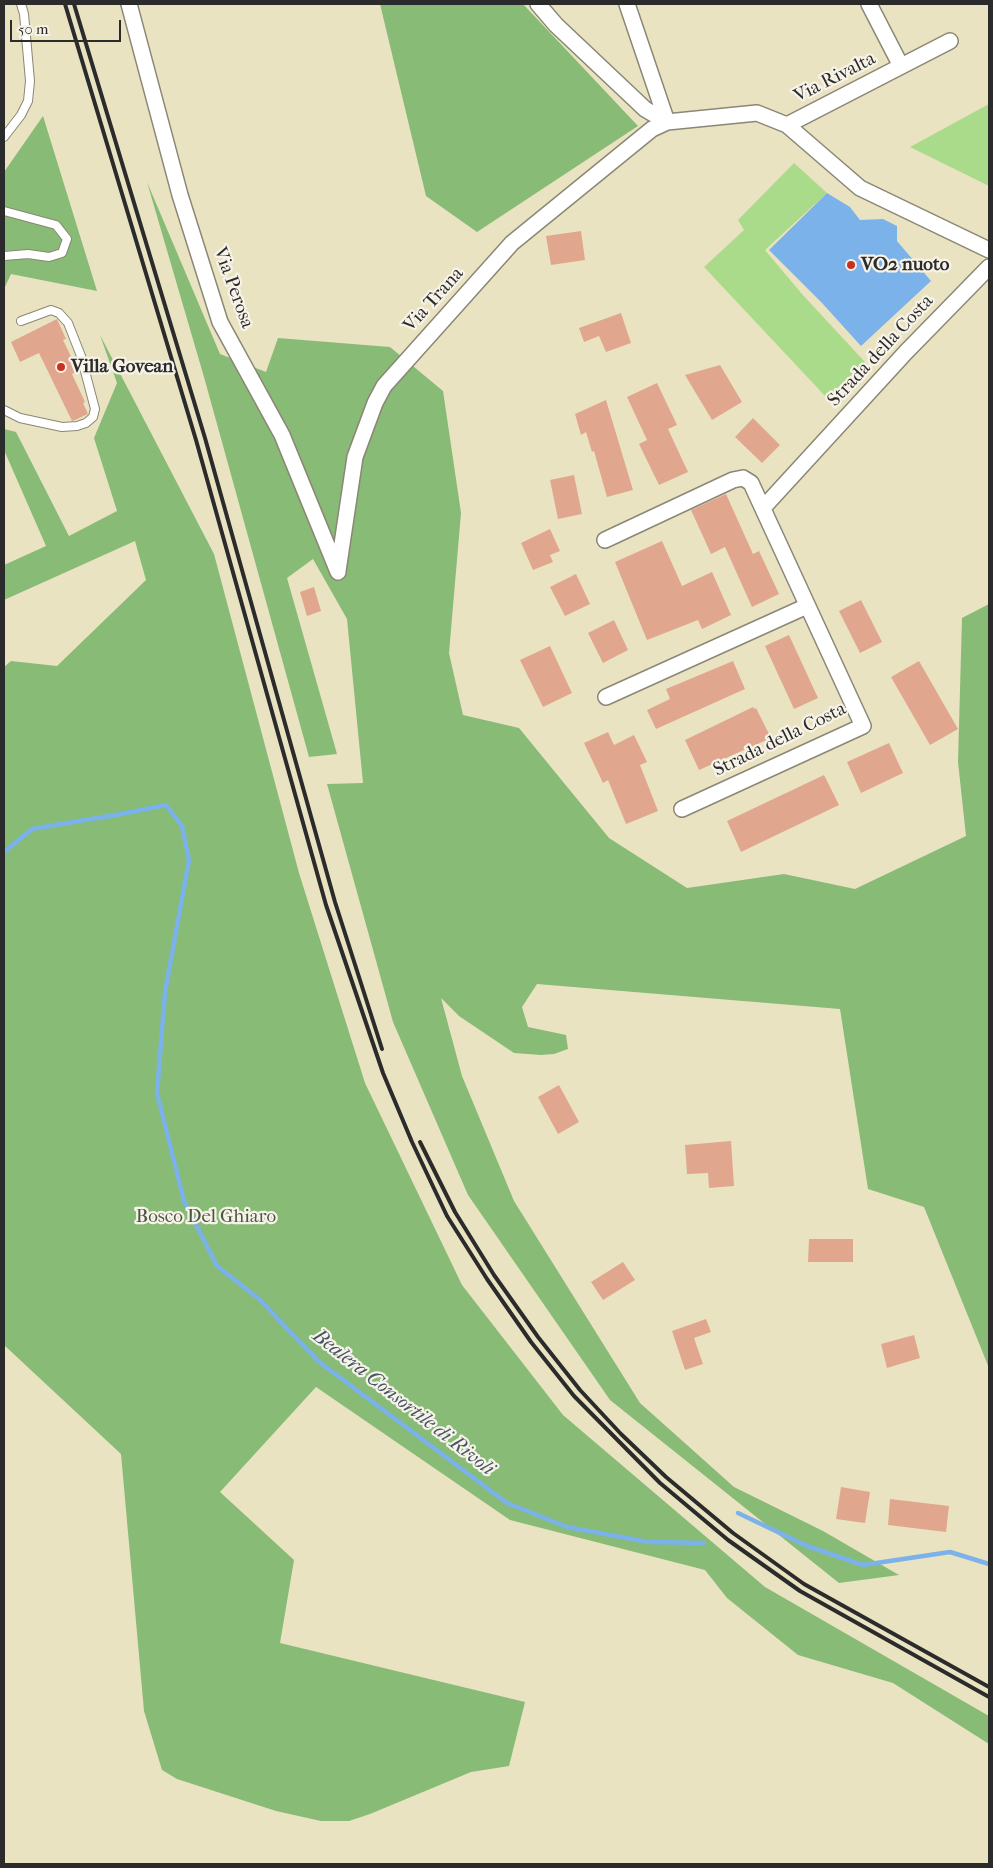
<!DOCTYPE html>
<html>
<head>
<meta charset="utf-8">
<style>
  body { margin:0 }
  #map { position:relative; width:993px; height:1868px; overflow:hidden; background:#eae3c2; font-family:"IM FELL French Canon",serif }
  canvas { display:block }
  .frame { position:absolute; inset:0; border:5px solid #2b2b2b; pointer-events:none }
  .scale { position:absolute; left:10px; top:20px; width:111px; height:22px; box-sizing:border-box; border:2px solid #2b2b2b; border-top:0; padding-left:6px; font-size:15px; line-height:18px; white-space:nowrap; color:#2b2b2b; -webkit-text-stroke:4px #f7f3e8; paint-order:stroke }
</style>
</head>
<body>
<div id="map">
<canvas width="993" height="1868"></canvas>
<div class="frame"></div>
<div class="scale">50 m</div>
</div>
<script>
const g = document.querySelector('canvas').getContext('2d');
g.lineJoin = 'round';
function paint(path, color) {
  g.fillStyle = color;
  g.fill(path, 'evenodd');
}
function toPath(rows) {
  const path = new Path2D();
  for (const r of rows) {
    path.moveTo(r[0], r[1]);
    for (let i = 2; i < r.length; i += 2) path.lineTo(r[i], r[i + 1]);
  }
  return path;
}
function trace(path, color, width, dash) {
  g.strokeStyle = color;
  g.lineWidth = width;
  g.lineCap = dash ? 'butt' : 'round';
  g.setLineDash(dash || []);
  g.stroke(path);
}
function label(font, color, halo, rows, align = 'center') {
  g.font = font + ' "IM FELL French Canon",serif';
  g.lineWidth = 4.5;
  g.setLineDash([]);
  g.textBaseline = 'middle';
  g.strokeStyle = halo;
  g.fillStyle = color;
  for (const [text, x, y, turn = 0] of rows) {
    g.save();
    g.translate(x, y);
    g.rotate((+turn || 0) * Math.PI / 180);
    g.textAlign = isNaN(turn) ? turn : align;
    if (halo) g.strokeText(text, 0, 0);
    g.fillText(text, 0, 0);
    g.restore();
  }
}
paint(toPath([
  [989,104,989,186,910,147],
  [794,163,827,193,765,250,802,294,865,362,827,398,704,267,744,230,738,220]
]), '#aadb8a');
paint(toPath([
  [380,4,523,4,638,126,477,232,426,196],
  [43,116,97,291,11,274,4,289,4,172],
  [147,182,220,354,266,372,278,338,390,347,443,391,461,513,449,653,463,715,519,728,609,838,687,888,784,874,855,889,966,836,958,762,962,618,989,604,989,1368,924,1207,868,1189,840,1009,537,984,522,1007,528,1027,566,1035,568,1049,554,1054,541,1055,514,1053,459,1016,441,998,462,1076,514,1201,640,1403,734,1487,823,1531,899,1575,839,1583,610,1400,468,1195,393,1022,327,784,363,783,347,619,313,559,287,578,337,754,309,757,204,377],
  [100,335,214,554,299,873,365,1083,462,1285,563,1415,765,1587,989,1716,989,1744,893,1683,798,1655,727,1598,705,1570,510,1520,316,1387,220,1492,294,1560,280,1643,525,1702,509,1766,471,1772,370,1814,349,1821,321,1821,276,1811,177,1779,162,1770,144,1711,121,1454,4,1345,4,667,11,661,57,666,146,580,135,541,4,600,4,565,46,546,4,450,4,429,16,432,69,536,117,511,94,438,117,383]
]), '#87bb76');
paint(toPath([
  [827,193,850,207,860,220,883,219,897,226,897,241,931,281,861,346,822,303,769,250]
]), '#7bb2ea');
trace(toPath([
  [4,852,32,829,121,814,166,805,182,826,189,860,165,992,157,1093,184,1201,217,1266,259,1299,318,1361,507,1503,567,1527,648,1542,704,1543],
  [738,1513,807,1546,863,1565,950,1552,989,1564]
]), '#7bb2ea', 4.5);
paint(toPath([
  [581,231,585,260,551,265,546,236],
  [621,313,631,343,606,352,599,336,584,342,579,328],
  [57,319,66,339,63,340,78,371,72,374,85,402,83,403,88,414,75,420,72,421,39,353,20,362,11,342],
  [720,365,742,402,712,420,685,375],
  [657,383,677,425,668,429,688,472,659,485,639,444,647,440,627,397],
  [606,400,633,490,607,497,594,451,592,452,586,432,581,435,575,414],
  [753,418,780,445,762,463,735,437],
  [574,475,582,514,558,519,550,480],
  [726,494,753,554,759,551,779,594,752,607,725,547,711,554,691,510],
  [550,529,560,551,550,555,553,562,533,570,521,543],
  [662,541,682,586,712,572,731,615,702,629,698,620,647,640,615,562],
  [576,574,590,604,565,616,550,587],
  [314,587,321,611,307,616,300,592],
  [861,600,882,642,860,653,839,611],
  [614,620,628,650,603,663,588,633],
  [789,635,818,698,794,709,765,646],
  [550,646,572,693,543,707,520,660],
  [733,661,745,689,656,729,647,710,670,699,666,689],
  [919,661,958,729,930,745,891,677],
  [753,707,754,709,756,708,771,738,699,770,685,740],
  [608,732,614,745,634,735,647,762,640,765,658,811,626,824,608,780,603,783,584,743],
  [889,743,903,773,861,793,847,762],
  [824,775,839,805,741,852,727,821],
  [559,1085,579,1122,558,1134,538,1097],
  [731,1141,734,1186,709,1188,708,1173,687,1174,685,1145],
  [809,1239,853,1239,853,1262,808,1262],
  [623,1262,635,1280,603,1300,591,1282],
  [706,1319,711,1332,694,1338,703,1364,685,1370,672,1331],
  [914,1335,920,1358,887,1368,881,1344],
  [841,1487,870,1492,865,1523,836,1519],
  [890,1499,949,1506,946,1532,888,1525]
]), '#e1a78e');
const lane = toPath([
  [4,137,21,115,28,101,30,81,24,14,21,4],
  [4,211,56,225,67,239,62,253,49,257,28,254,4,256],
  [4,410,20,418,62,427,77,426,86,423,93,417,95,409,81,356,68,323,59,313,51,310,21,321]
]);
const street = toPath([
  [129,4,180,195,220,322,282,435,338,572],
  [538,4,556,25,645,109,667,122,757,113,787,125,860,188,989,250],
  [627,4,667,122],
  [869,4,901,66],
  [787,125,950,41],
  [763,508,906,352,989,267],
  [605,540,733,480,743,478,751,483,863,726,682,809],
  [338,571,355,457,375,403,384,386,512,243,652,129,667,122],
  [606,697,807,606]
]);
trace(lane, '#8a8776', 10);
trace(street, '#8a8776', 18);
trace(lane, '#fff', 8);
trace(street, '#fff', 15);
trace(toPath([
  [65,4,196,440,326,905,383,1073,412,1142,447,1216,487,1279,531,1342,574,1396,660,1483,728,1540,800,1591,989,1697],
  [74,4,205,438,335,902,382,1049],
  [420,1142,455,1212,494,1275,538,1337,580,1390,621,1434,666,1477,733,1533,804,1584,989,1687]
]), '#2b2b2b', 4);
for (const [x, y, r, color] of [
  [851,265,5,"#c8321e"],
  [61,367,5,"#c8321e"]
]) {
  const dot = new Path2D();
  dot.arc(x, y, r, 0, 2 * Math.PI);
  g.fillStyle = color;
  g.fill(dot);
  trace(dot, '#f7f3e8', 2);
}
label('19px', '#2b2b2b', '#f7f3e8', [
  ["Via Rivalta",835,78,-27],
  ["Via Perosa",233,288,70],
  ["Via Trana",434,300,-48],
  ["Strada della Costa",881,351,-47],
  ["Strada della Costa",780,740,-26]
]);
label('bold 19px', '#2b2b2b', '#f7f3e8', [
  ["VO2 nuoto",861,265],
  ["Villa Govean",71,367]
], 'left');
label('19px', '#4b5743', '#f7f3e8', [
  ["Bosco Del Ghiaro",206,1217]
]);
label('italic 20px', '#435464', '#f7f3e8', [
  ["Bealera Consortile di Rivoli",403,1403,38]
]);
</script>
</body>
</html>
